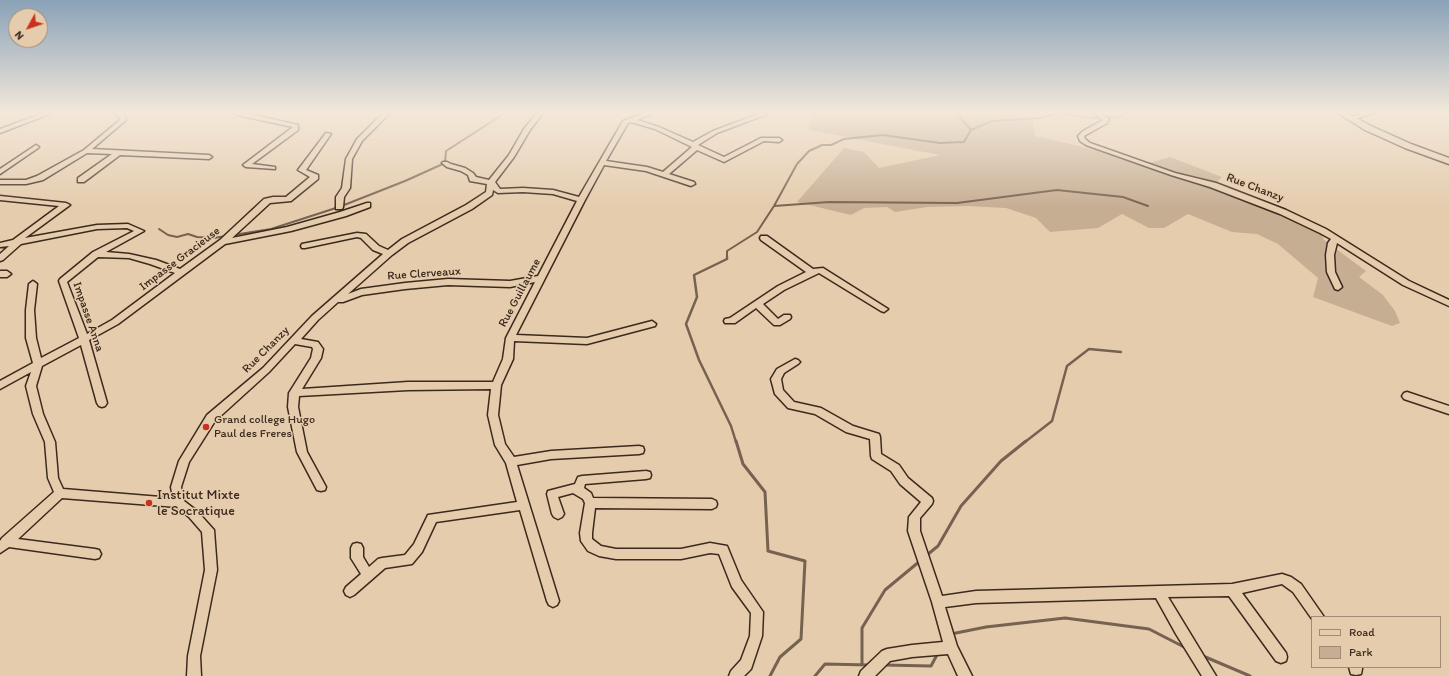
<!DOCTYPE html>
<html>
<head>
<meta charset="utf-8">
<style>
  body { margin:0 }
  #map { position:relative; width:1449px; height:676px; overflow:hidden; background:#e5ccad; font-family:Itim,sans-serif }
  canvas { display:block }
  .legend { position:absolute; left:1311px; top:616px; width:130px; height:52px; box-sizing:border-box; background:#e5ccad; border:1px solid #a18b74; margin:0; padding:5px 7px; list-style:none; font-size:12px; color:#3b2a1e }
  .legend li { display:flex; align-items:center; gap:8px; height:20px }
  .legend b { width:20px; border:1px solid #a18b74 }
  .north { position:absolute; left:8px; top:8px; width:40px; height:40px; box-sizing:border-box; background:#e5ccad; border:1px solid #a18b74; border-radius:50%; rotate:230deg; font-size:11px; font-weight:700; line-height:16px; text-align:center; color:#3b2a1e }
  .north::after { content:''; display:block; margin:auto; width:14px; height:18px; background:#c8321e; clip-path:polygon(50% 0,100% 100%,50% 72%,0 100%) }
</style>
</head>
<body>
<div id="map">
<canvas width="1449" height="676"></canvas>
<ul class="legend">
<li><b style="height:5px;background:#e5ccad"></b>Road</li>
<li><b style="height:11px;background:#c6ae93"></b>Park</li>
</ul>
<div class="north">N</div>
</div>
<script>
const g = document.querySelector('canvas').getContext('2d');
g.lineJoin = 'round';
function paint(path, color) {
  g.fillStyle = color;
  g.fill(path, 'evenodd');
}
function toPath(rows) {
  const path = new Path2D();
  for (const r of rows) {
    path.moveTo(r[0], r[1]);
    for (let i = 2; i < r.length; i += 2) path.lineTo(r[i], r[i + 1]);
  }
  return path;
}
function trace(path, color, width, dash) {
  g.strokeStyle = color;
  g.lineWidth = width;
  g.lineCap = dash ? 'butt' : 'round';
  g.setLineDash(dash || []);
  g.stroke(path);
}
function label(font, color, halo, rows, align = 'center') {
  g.font = font + ' Itim,sans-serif';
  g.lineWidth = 3;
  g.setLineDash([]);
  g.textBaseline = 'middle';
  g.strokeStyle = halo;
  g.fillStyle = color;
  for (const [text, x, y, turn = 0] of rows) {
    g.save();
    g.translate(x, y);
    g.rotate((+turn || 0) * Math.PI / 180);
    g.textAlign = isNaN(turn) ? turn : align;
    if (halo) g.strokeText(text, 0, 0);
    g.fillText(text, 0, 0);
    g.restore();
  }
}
paint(toPath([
  [811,113,1013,113,1033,120,1035,136,1096,150,1142,165,1170,157,1222,177,1212,187,1282,215,1321,233,1324,240,1366,271,1359,277,1383,295,1395,311,1400,323,1392,326,1313,297,1318,278,1278,244,1257,234,1232,232,1188,214,1164,228,1149,228,1122,214,1098,228,1050,232,1036,218,1006,208,968,206,927,207,895,212,887,207,864,208,851,215,797,202,844,148,864,152,879,168,940,155,809,130]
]), '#c6ae93');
trace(toPath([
  [956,113,971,130],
  [774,206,829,202,957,203,1057,190,1123,197,1148,206],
  [159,229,168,235,177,237,188,234,197,237,214,238,226,236],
  [233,235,271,229,339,207,405,181,445,163,446,151,505,113],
  [727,258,727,251,757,232,774,206,797,164,809,151,822,145,831,145,844,139,883,135,940,143,964,142,971,130,992,121,1039,118,1059,113,1093,118,1116,117,1127,113]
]), '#766250', 2);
trace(toPath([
  [727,257,727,259,694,275,697,297,686,324,699,360,731,426,736,442],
  [1025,442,1052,421,1067,366,1089,349,1121,352]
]), '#766250', 2.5);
trace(toPath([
  [736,441,743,464,765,492,768,551,805,561,801,639,780,657,770,676],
  [927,555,938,546,961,506,1001,461,1026,441],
  [951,634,986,627,1065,618,1149,629,1186,648],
  [1203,656,1250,676],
  [862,665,862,628,885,590,920,561],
  [884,665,931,666,938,653],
  [815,676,825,664,869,665]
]), '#766250', 3);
const minor = toPath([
  [43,113,52,113,0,133,0,129,43,113],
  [114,113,121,113,125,116,126,120,92,149,209,155,212,157,209,159,120,155,84,182,78,182,78,178,112,154,87,153,43,180,26,184,0,184,0,180,26,180,37,176,84,150,120,120,119,117,114,113],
  [234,113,245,113,298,125,298,130,252,164,275,167,275,169,246,167,243,165,293,127,237,115,234,113],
  [383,113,390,113,362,141,352,159,350,188,344,197,343,207,342,209,336,209,336,197,342,188,346,159,357,139,383,113],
  [537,113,543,113,530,130,514,157,495,182,500,189,523,188,553,190,579,197,623,121,645,113,654,113,637,120,659,127,693,142,713,131,761,113,770,113,717,133,698,145,724,157,761,138,779,138,782,140,779,142,764,141,724,162,697,150,669,174,694,182,695,184,691,186,646,171,604,165,585,200,516,335,587,338,652,321,656,324,655,326,587,344,514,341,513,359,501,385,498,415,505,444,514,457,551,451,639,446,643,447,644,450,643,453,639,454,551,459,517,465,559,601,557,605,553,607,549,605,547,601,520,510,436,522,422,552,412,564,385,568,354,595,350,597,346,595,344,591,346,587,361,574,351,558,351,548,353,544,357,543,361,544,363,548,363,557,369,567,378,559,382,558,405,555,414,544,428,515,517,502,506,463,495,445,488,415,491,389,408,390,299,396,298,407,307,452,326,487,325,490,321,491,317,490,297,452,288,407,289,393,311,358,313,349,312,347,295,344,269,372,215,421,189,462,181,487,184,501,197,511,214,530,217,570,200,656,201,676,187,676,188,656,205,570,202,532,189,517,177,507,62,498,18,539,95,549,99,550,101,554,99,558,95,559,9,547,0,553,0,541,2,538,54,492,48,478,45,442,33,414,26,386,31,372,0,389,0,381,33,363,26,338,26,310,29,284,33,281,37,284,34,310,36,338,41,358,79,338,59,281,60,279,93,252,134,231,127,228,97,229,21,244,3,260,0,261,0,254,9,246,0,247,0,243,13,240,59,206,0,200,0,196,66,203,70,205,25,238,97,225,128,224,144,231,106,252,129,254,156,260,180,269,220,240,264,199,273,197,286,197,310,177,298,170,326,133,331,134,306,170,318,175,318,179,291,201,270,203,232,238,287,227,340,212,367,203,370,203,370,207,346,216,291,231,225,244,118,324,89,340,107,403,105,406,102,407,99,406,97,403,81,345,42,366,36,386,43,414,55,442,58,478,63,489,173,498,171,487,179,461,207,415,263,368,312,316,383,254,373,250,361,238,357,237,305,248,302,248,301,246,302,244,357,233,366,234,379,246,388,250,402,239,466,205,486,192,487,184,470,181,468,175,461,171,447,167,442,163,443,162,447,162,451,164,465,168,473,173,476,177,489,180,509,155,524,129,537,113],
  [631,122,655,129,692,147,663,172,647,167,606,161,628,123,631,122],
  [493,190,498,193,523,192,553,194,577,201,538,276,510,281,448,279,405,283,361,289,348,294,392,255,408,243,472,209,492,195,493,190],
  [98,257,129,258,150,264,175,273,112,320,87,334,67,282,98,257],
  [535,282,506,338,503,359,493,382,408,382,302,389,321,358,323,349,318,342,301,339,318,320,338,302,343,302,362,295,405,289,448,285,510,287,535,282],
  [1094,113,1101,113,1109,119,1107,123,1084,136,1085,139,1090,143,1175,173,1216,183,1286,210,1326,229,1409,281,1449,300,1449,306,1403,285,1337,243,1334,255,1335,272,1342,287,1338,290,1335,289,1327,272,1326,255,1328,243,1331,239,1320,233,1280,214,1210,187,1171,175,1086,145,1080,141,1078,136,1083,131,1103,120,1094,113],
  [1364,113,1374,113,1351,120,1348,118,1364,113],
  [36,145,39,147,38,148,0,174,0,169,36,145],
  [761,236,767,236,813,269,823,268,888,309,884,312,881,311,819,273,784,290,763,304,778,319,784,315,790,315,791,317,790,319,780,325,774,325,756,308,735,323,725,323,724,321,725,319,730,318,778,286,806,272,761,240,760,238,761,236],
  [0,271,7,271,11,274,7,277,0,277,0,271],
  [795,359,798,360,800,362,798,364,784,373,781,379,783,390,794,402,821,408,853,426,879,434,880,437,881,454,899,465,908,478,932,498,933,501,932,504,920,518,920,531,942,596,976,591,1232,584,1282,574,1291,577,1301,584,1324,617,1312,617,1312,619,1293,592,1282,584,1242,593,1286,653,1287,657,1286,661,1281,663,1276,661,1229,596,1168,597,1216,676,1202,676,1176,634,1156,598,976,603,945,607,957,646,972,676,958,676,948,654,912,657,890,661,875,676,859,676,861,671,882,651,887,649,912,645,943,642,932,602,908,531,909,517,921,502,900,484,891,471,872,459,871,456,870,439,846,432,815,414,788,408,775,394,771,379,777,369,795,359],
  [1407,392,1449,406,1449,414,1404,399,1402,396,1404,393,1407,392],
  [646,471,650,472,651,475,650,478,646,479,585,484,584,488,591,493,593,498,712,499,716,501,717,504,716,507,712,509,595,508,592,533,592,539,601,546,616,549,681,549,710,543,727,546,741,580,763,612,762,636,751,669,744,676,729,676,731,671,741,660,750,636,751,613,732,587,719,554,710,553,681,559,616,559,599,556,588,551,581,541,580,533,585,503,583,499,573,493,558,497,564,514,562,517,558,519,554,517,552,514,547,494,548,491,575,484,578,477,582,476,646,471],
  [1349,667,1362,667,1362,669,1361,674,1356,675,1351,674,1349,667]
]);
const tertiary = toPath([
  [1338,113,1347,113,1371,126,1411,144,1449,158,1449,164,1405,148,1365,130,1338,113]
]);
trace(minor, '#3b2a1e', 3);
trace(tertiary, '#3b2a1e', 3);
paint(minor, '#e5ccad');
paint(tertiary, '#e5ccad');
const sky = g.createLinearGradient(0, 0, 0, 208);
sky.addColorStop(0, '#8aa2b8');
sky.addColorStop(0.54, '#f3e8da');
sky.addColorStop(1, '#f3e8da00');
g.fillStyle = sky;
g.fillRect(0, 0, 1449, 208);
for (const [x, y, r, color] of [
  [206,427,4,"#c8321e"],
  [149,503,4,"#c8321e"]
]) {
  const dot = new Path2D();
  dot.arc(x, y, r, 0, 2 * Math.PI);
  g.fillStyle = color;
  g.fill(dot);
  trace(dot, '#e5ccad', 1.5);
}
label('12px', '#3b2a1e', '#e5ccad', [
  ["Rue Chanzy",1255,188,21],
  ["Impasse Gracieuse",180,259,-37],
  ["Rue Clerveaux",424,274,-4],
  ["Rue Guillaume",520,293,-62],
  ["Impasse Anna",88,317,71],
  ["Rue Chanzy",266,350,-45]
]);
label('12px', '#3b2a1e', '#e5ccad', [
  ["Grand college Hugo",214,420],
  ["Paul des Freres",214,434]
], 'left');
label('14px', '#3b2a1e', '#e5ccad', [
  ["Institut Mixte",157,495],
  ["le Socratique",157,511]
], 'left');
</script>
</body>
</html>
